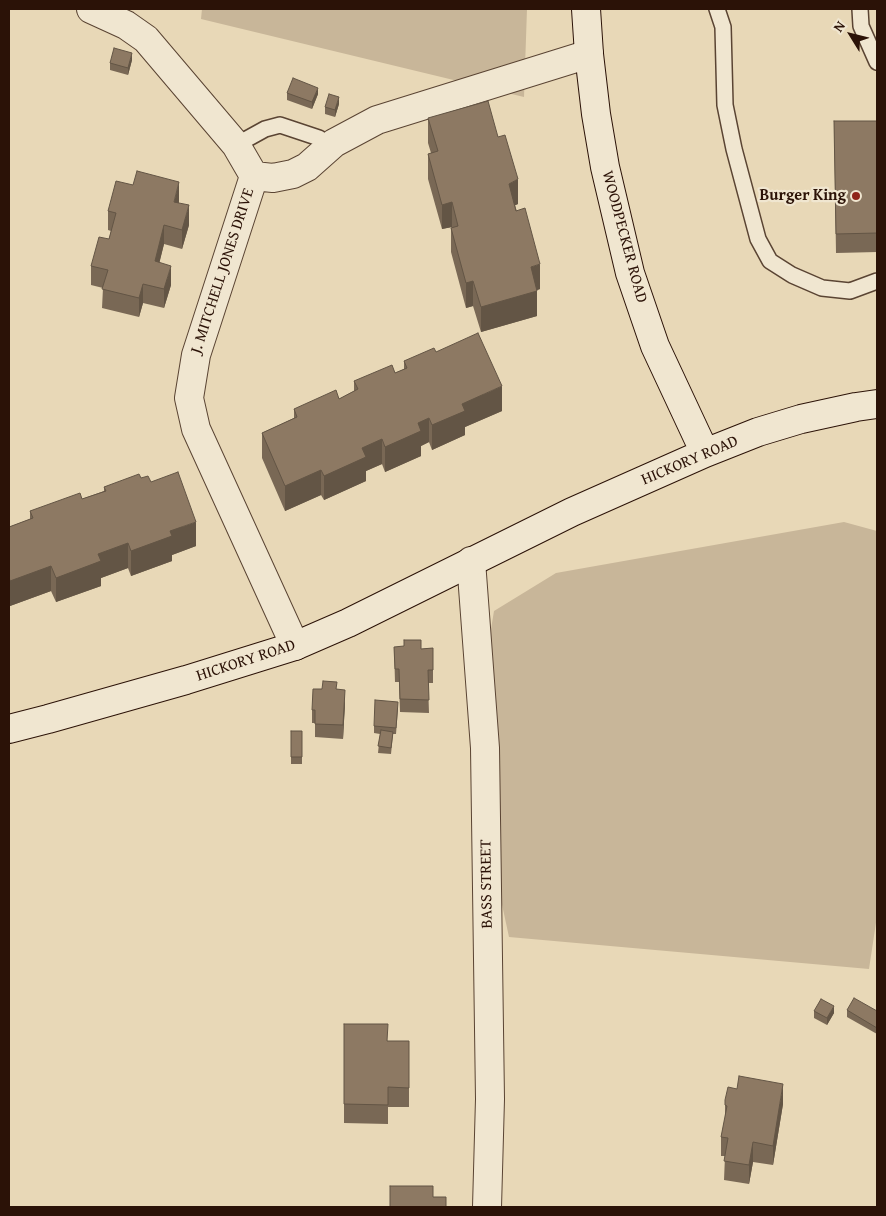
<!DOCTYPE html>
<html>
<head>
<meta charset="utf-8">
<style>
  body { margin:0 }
  #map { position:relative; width:886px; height:1216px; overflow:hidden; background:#e8d8b7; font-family:"Gentium Book Plus",serif }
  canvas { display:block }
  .frame { position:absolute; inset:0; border:10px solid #2b1207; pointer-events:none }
  .north { position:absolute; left:826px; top:10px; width:50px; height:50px; -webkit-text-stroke:4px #f0e6d0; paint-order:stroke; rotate:306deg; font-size:14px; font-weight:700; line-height:20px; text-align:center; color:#2b1207 }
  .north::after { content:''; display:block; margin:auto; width:18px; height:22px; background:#2b1207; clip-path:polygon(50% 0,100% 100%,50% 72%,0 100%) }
</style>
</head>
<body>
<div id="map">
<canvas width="886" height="1216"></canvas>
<div class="frame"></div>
<div class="north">N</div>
</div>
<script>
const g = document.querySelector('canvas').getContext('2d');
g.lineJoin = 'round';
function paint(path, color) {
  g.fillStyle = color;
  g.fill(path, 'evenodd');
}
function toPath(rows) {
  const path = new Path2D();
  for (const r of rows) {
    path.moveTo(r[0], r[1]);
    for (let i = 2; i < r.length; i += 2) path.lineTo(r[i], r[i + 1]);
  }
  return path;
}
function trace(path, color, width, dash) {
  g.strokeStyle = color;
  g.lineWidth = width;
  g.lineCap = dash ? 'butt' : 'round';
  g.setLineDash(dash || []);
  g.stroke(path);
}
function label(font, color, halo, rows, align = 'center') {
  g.font = font + ' "Gentium Book Plus",serif';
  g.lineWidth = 4.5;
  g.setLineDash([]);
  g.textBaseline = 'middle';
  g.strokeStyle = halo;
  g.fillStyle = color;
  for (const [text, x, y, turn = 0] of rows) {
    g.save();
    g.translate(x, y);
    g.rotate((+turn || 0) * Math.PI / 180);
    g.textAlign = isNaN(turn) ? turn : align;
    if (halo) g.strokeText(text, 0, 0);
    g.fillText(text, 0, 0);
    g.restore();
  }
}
paint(toPath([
  [202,9,527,9,524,97,201,19],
  [844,522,877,531,877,916,869,969,509,937,470,756,494,611,556,573]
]), '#c8b699');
const service = toPath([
  [717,9,723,27,725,105,734,149,758,239,770,261,792,275,822,288,850,291,877,281],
  [860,9,861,26,877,62],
  [236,145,265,129,280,125,319,138,330,147]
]);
const minor = toPath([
  [91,9,126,25,146,39,236,145,254,176],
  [471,561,485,748,490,1099,487,1207],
  [295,646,196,429,189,398,196,355,254,176,273,178,293,174,307,167,334,143,377,120,589,54]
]);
const secondary = toPath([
  [586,9,589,54,596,114,605,167,630,273,655,346,705,453],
  [9,729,48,719,186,680,295,646,348,623,572,512,705,453,758,432,801,419,856,407,877,404]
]);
trace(service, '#5a4433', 18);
trace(minor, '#5a4433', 30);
trace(secondary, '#2b1207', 30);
trace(service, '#f0e6d0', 15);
trace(minor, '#f0e6d0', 28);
trace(secondary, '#f0e6d0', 28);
paint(toPath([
  [132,60,128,75,110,70,110,63],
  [287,93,318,94,312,109,287,100],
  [339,104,335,117,325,114,325,107],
  [428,118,498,137,518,204,515,205,540,289,537,290,537,316,481,332,473,306,466,308,451,252,451,228,452,227,442,229,428,179,428,154,431,153,428,143],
  [834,121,877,121,877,252,836,253],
  [179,201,179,203,189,225,182,249,164,244,159,263,171,285,164,308,143,303,139,317,102,308,103,288,91,285,91,266,109,239,111,231,108,230,108,211],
  [436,352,502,411,465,427,465,435,432,450,429,442,421,446,421,456,385,472,382,464,366,471,366,481,324,500,321,495,285,511,262,458,262,433,294,418,294,409,339,399,354,391,354,381,395,373,404,369,404,361],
  [141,478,151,482,196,546,172,555,172,561,131,576,128,568,101,578,101,586,56,602,51,591,10,606,9,602,9,527,30,519,30,511,82,499,104,491,104,487],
  [394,647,421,649,433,648,433,683,428,683,429,713,400,712,399,682,395,682],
  [337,689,345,703,343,739,315,737,315,723,312,723,312,710],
  [398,708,396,734,393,734,391,754,378,753,380,734,374,733,374,726],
  [291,731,302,731,302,764,291,764],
  [847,1010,877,1011,877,1034,847,1017],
  [814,1011,834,1013,827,1025,814,1018],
  [344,1024,388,1041,409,1041,409,1107,388,1107,388,1124,344,1123],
  [725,1100,783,1104,773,1165,753,1162,749,1184,724,1180,725,1156,721,1156,721,1137,725,1118]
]), '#796855');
paint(toPath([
  [132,53,132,60,128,75,128,68],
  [318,88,318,94,312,109,312,102],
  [339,97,339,104,335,117,335,110],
  [518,179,518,204,509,208,509,184],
  [179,182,179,201,174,221,174,202],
  [452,202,452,227,442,229,442,205],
  [189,205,189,225,182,249,182,230],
  [164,225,164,244,155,281,155,261],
  [540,264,540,289,531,292,531,267],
  [171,266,171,285,164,308,164,289],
  [473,281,473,306,466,308,466,283],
  [143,284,143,303,139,317,139,298],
  [537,291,537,316,481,332,481,307],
  [502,386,502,411,465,427,465,435,432,450,432,425,462,404],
  [429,418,429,442,421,446,421,456,385,472,385,447,418,423],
  [382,439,382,464,366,471,366,481,324,500,324,476,362,448],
  [321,470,321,495,285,511,285,486],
  [196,522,196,546,172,555,172,561,131,576,131,551,170,531],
  [128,543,128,568,101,578,101,586,56,602,56,578,98,554],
  [51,566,51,591,10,606,10,581],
  [345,690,345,703,343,739,343,725],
  [834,1006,834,1013,827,1025,827,1018],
  [783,1084,783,1104,773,1165,773,1146],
  [753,1142,753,1162,749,1184,749,1165]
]), '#635545');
const building = toPath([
  [114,48,132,53,128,68,110,63,114,48],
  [293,78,318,88,312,102,287,93,293,78],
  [329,94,339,97,335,110,325,107,329,94],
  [488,101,498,137,505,135,518,179,509,184,516,211,525,208,540,264,531,267,537,291,481,307,473,281,466,283,451,228,458,226,452,202,442,205,428,154,438,151,428,118,488,101],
  [834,121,877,121,877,233,836,234,834,121],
  [137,171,179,182,174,202,189,205,182,230,164,225,155,261,171,266,164,289,143,284,139,298,102,289,108,270,91,266,99,237,109,239,116,213,108,211,116,181,133,185,137,171],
  [478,333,502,386,462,404,465,411,432,425,429,418,418,423,421,431,385,447,382,439,362,448,366,457,324,476,321,470,285,486,262,433,297,417,294,409,336,390,339,399,358,389,354,381,392,365,395,373,407,368,404,361,434,348,436,352,478,333],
  [178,472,196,522,170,531,172,536,131,551,128,543,98,554,101,561,56,578,51,566,10,581,9,577,9,527,33,518,30,511,80,493,82,499,106,491,104,487,139,474,141,478,148,476,151,482,178,472],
  [404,640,421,640,421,649,433,648,433,670,428,670,429,700,400,699,399,669,395,669,394,647,404,646,404,640],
  [323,681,337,682,336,689,345,690,343,725,315,724,315,710,312,710,313,689,322,689,323,681],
  [375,700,398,702,396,728,374,726,375,700],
  [381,730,393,732,391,748,378,746,381,730],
  [291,731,302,731,302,757,291,757,291,731],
  [854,998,877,1011,877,1028,847,1010,854,998],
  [821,999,834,1006,827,1018,814,1011,821,999],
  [344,1024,388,1024,387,1041,409,1041,409,1088,388,1087,388,1105,344,1104,344,1024],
  [739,1076,783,1084,773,1146,753,1142,749,1165,724,1161,728,1138,721,1137,727,1106,725,1105,725,1100,728,1087,737,1089,739,1076],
  [390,1186,433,1186,433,1197,446,1197,446,1207,390,1207,390,1186]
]);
paint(building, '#8d7963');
trace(building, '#635545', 1);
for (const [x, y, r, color] of [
  [856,196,5,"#8f2418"]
]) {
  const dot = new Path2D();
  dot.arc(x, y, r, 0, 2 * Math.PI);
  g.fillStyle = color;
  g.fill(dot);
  trace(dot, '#f0e6d0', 2);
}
label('bold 16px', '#2b1207', '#f0e6d0', [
  ["Burger King",846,196]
], 'right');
label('16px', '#2b1207', '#f0e6d0', [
  ["WOODPECKER ROAD",624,237,75],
  ["J. MITCHELL JONES DRIVE",223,271,-72],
  ["HICKORY ROAD",690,461,-23],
  ["HICKORY ROAD",246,661,-18],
  ["BASS STREET",487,884,-91]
]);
</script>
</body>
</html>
